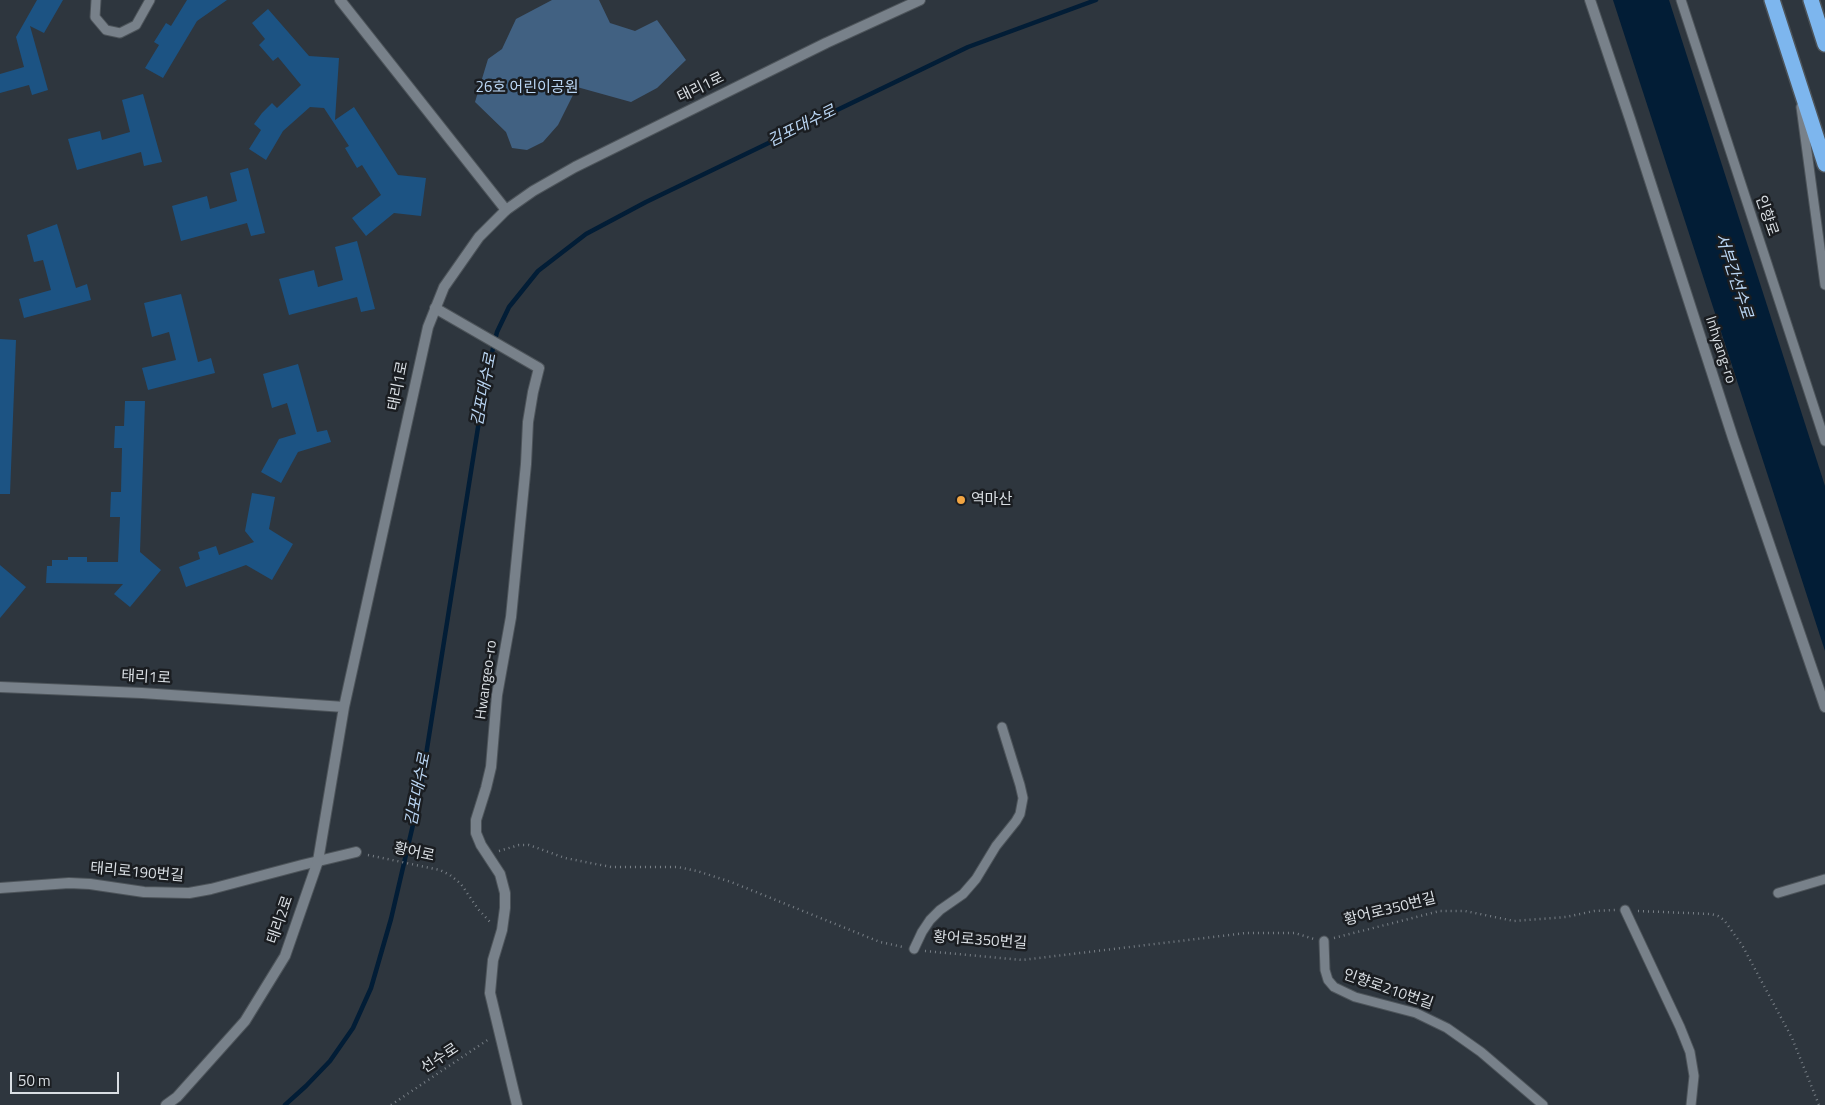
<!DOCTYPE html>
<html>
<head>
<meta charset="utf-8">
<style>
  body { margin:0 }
  #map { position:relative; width:1825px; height:1105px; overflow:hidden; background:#2e363e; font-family:"Titillium Web",sans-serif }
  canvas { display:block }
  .scale { position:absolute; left:10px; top:1072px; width:109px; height:22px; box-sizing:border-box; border:2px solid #d9dee3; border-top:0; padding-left:6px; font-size:15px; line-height:18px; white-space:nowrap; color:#d9dee3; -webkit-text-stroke:4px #1a1d21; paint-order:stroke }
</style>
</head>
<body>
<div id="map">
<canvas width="1825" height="1105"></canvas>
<div class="scale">50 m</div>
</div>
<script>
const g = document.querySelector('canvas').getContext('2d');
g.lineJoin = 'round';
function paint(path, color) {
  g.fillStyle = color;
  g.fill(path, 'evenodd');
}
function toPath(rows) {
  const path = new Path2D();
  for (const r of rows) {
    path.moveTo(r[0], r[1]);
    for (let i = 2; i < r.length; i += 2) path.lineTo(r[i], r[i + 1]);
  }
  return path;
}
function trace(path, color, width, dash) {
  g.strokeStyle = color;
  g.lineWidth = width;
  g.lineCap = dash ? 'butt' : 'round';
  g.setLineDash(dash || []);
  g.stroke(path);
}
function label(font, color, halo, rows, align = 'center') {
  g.font = font + ' "Titillium Web","Noto Sans KR",sans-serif';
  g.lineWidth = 5;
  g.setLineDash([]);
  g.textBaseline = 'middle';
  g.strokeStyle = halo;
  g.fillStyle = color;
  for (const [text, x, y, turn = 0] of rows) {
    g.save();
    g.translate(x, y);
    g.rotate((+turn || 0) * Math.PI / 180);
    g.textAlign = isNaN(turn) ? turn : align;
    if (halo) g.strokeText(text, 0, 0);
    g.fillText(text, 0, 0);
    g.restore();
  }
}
paint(toPath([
  [552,0,599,0,610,23,635,31,657,20,686,60,657,88,631,102,577,87,558,125,543,142,527,150,512,148,506,132,475,102,488,59,502,49,516,19]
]), '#416182');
paint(toPath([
  [1613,0,1669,0,1825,486,1825,651]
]), '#021d36');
trace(toPath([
  [285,1105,306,1086,330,1061,353,1028,371,988,391,919,419,799,486,377,497,332,509,307,538,271,586,234,646,202,968,47,1096,0]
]), '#021d36', 4.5);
paint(toPath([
  [37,0,63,0,44,33,30,26,48,90,32,95,29,85,0,93,0,74,24,67,16,37],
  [187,0,227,0,197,21,163,78,145,68,159,45,154,42,166,23,171,26],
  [268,9,309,56,339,58,335,120,354,107,398,175,426,178,421,216,394,213,366,236,352,218,381,195,362,165,357,168,345,148,349,146,324,108,310,107,283,131,266,160,249,149,261,130,254,124,262,113,272,103,277,108,301,85,278,57,273,61,259,45,265,39,252,23],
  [143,94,162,162,144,166,141,152,77,170,68,139,100,131,102,140,130,132,122,100],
  [248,168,265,233,251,236,247,223,181,241,172,206,207,196,210,209,237,201,230,173],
  [57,224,76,288,87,284,91,300,24,318,19,299,51,290,43,260,34,262,27,235],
  [357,241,375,309,361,312,357,297,289,315,279,279,314,270,318,287,343,280,335,247],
  [181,294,198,362,211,358,215,373,148,390,142,368,176,360,169,332,152,337,144,303],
  [0,339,16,340,10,494,0,494],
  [298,364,317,432,327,430,331,442,298,452,281,483,261,472,279,439,296,434,287,403,272,408,263,374],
  [125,401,145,401,140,552,161,570,130,607,114,594,123,584,46,583,47,566,52,566,52,560,68,560,68,557,87,557,87,562,118,562,120,517,110,517,111,492,121,492,122,448,114,448,115,426,124,426],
  [252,493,275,497,269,529,293,544,272,580,246,565,186,587,179,567,200,559,198,552,216,546,219,555,254,542,245,531],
  [0,565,26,587,0,618]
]), '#1c5383');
const service = toPath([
  [96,0,95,17,106,30,120,33,136,25,150,0],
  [1681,0,1825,441],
  [1801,107,1825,285],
  [1778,893,1825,879],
  [1625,910,1680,1027,1690,1052,1694,1076,1691,1105],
  [1324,941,1325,970,1328,980,1334,987,1355,997,1416,1013,1447,1028,1481,1052,1543,1105],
  [914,949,922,932,930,920,940,910,963,894,976,879,996,846,1016,821,1020,814,1023,798,1020,785,1002,727]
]);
const minor = toPath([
  [340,0,506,210],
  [1590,0,1630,119,1733,438,1825,707],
  [435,308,539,368,533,392,528,422,526,464,511,617,497,695,491,767,486,788,476,820,476,833,481,845,500,874,505,893,505,908,502,930,493,960,490,993,517,1105],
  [0,888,69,883,90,884,144,892,189,893,211,889,302,865,356,852]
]);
const tertiary = toPath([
  [0,687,142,693,344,707,428,327,444,287,479,237,506,210,533,191,575,167,826,43,920,0],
  [166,1105,177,1097,245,1021,285,956,318,861,344,707]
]);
const motorway = toPath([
  [1772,0,1825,164],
  [1811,0,1825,44]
]);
trace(service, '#4d545a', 11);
trace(minor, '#4d545a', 12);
trace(tertiary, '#4d545a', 12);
trace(motorway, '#4d545a', 18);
trace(toPath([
  [499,851,519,845,529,845,565,858,611,867,678,867,697,871,731,882,880,942,903,947],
  [368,855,440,870,450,875,461,884,478,909,490,922],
  [1638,911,1711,914,1718,916,1724,920,1742,945,1792,1038,1819,1105],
  [1334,938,1440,911,1465,911,1514,921,1566,917,1594,911,1615,910],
  [925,951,1022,960,1246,933,1295,933,1314,939],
  [391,1105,489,1039]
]), '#787f86', 2.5, [1, 4]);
trace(service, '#78818a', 9);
trace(minor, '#78818a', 10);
trace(tertiary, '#78818a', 10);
trace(motorway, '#7db6ee', 15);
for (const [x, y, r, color] of [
  [961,500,5,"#f2a542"]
]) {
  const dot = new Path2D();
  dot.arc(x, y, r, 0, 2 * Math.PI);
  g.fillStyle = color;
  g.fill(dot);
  trace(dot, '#1a1d21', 2);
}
label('15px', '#bbd7f5', '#1a1d21', [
  ["26호 어린이공원",527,88]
]);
label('15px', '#d9dee3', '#1a1d21', [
  ["태리1로",701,88,-26],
  ["인향로",1766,216,71],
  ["Inhyang-ro",1720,350,72],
  ["태리1로",399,386,-79],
  ["태리1로",146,678,3],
  ["Hwangeo-ro",487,680,-82],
  ["황어로",414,853,12],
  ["태리로190번길",137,873,5],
  ["황어로350번길",1390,910,-14],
  ["태리2로",281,920,-71],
  ["황어로350번길",980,941,4],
  ["인향로210번길",1388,990,19],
  ["선수로",440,1059,-33]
]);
label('15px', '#d9dee3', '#1a1d21', [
  ["역마산",971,500]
], 'left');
label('italic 16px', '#bad6f4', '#1a1d21', [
  ["김포대수로",802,127,-26],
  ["서부간선수로",1733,276,72],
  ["김포대수로",485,390,-79],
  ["김포대수로",419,790,-79]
]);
</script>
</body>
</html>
